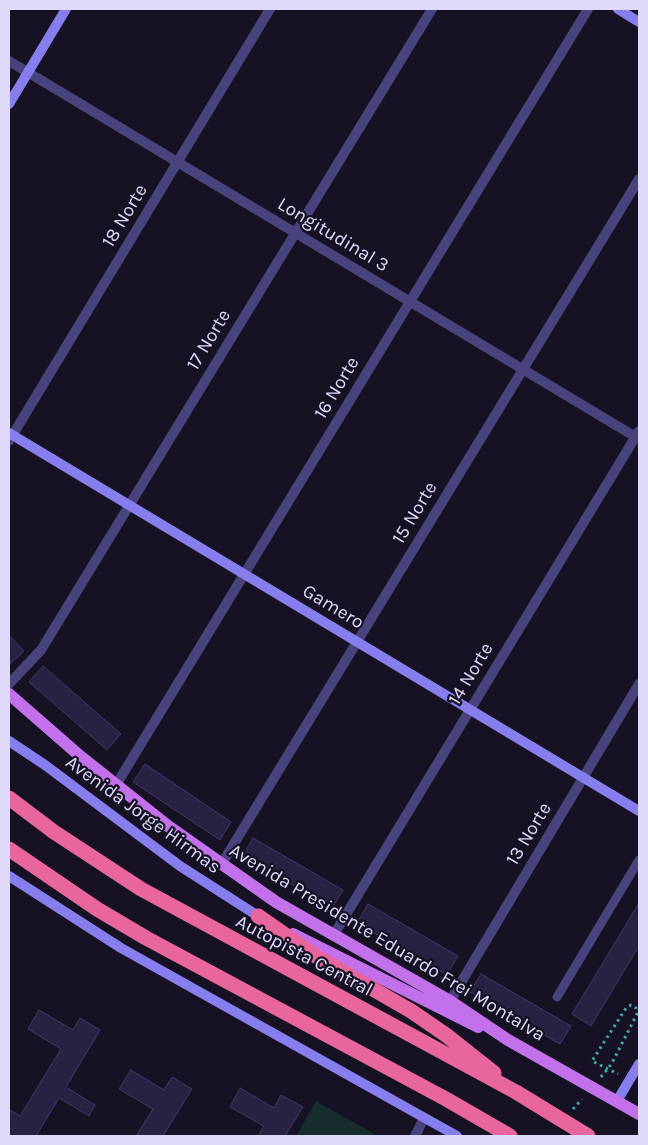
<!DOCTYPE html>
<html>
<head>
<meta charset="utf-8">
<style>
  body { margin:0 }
  #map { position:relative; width:648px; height:1145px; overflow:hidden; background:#161224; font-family:Karla,sans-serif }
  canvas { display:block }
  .frame { position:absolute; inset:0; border:10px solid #dfdafa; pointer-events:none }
</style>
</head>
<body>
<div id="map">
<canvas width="648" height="1145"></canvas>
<div class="frame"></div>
</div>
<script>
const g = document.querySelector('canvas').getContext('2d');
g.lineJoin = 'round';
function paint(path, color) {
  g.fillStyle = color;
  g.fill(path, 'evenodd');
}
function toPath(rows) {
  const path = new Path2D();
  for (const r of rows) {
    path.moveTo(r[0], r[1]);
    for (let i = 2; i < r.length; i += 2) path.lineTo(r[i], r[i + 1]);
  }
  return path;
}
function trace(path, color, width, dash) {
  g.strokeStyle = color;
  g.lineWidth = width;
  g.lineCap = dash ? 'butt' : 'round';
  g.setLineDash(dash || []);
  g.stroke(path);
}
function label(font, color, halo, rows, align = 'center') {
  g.font = font + ' Karla,sans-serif';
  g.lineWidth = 4.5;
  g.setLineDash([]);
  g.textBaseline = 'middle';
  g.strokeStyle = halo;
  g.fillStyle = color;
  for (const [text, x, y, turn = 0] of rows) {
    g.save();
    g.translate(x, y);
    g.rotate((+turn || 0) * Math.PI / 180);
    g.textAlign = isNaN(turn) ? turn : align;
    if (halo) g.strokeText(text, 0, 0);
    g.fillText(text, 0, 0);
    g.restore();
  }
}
paint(toPath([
  [316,1101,378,1136,296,1136]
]), '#162c2d');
const building = toPath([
  [9,635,24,651,9,665,9,635],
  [43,666,121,734,107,750,29,682,43,666],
  [145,764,231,822,220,840,133,782,145,764],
  [253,838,343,890,332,908,243,856,253,838],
  [639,903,639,946,591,1026,572,1014,639,903],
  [368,904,458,956,447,975,357,923,368,904],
  [481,974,571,1026,560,1044,470,992,481,974],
  [39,1010,73,1030,80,1018,100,1030,66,1087,95,1105,89,1116,59,1098,36,1136,9,1136,9,1109,20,1116,61,1049,28,1029,39,1010],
  [131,1070,164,1090,172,1077,192,1089,163,1136,136,1136,153,1109,119,1089,131,1070],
  [240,1088,274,1108,281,1095,303,1107,285,1136,258,1136,264,1126,230,1107,240,1088]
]);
paint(building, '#292142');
trace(building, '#43366b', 1);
trace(toPath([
  [601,1077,604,1073,607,1070,612,1063,637,1014,636,1008,631,1005,626,1008,592,1061,618,1074],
  [573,1109,582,1099]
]), '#40a7a6', 3, [2.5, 4]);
trace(toPath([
  [557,997,639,860]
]), '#48437c', 9);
trace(toPath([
  [9,61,639,439],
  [9,441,270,9],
  [9,684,41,650,432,9],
  [116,785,588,9],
  [221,865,639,179],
  [333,936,639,431],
  [450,1001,639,684],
  [415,1136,424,1118]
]), '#48437c', 10);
trace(toPath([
  [618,9,639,22],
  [9,104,66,9],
  [9,433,639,811],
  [9,741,45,765,180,866,258,916],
  [9,876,121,948,457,1136],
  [617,1101,639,1064]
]), '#867eed', 10);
trace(toPath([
  [9,694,80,756,168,826,276,902,450,1001,508,1040,639,1114],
  [293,934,478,1027]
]), '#c370eb', 12);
trace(toPath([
  [9,798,54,832,141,889,516,1092,588,1136],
  [9,849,97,909,146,938,446,1099,510,1136],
  [258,916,314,955,411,1011,446,1035,494,1073]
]), '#e9659e', 15);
label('19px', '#dfdafa', '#161224', [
  ["18 Norte",125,216,-59],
  ["Longitudinal 3",333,235,31],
  ["17 Norte",209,340,-59],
  ["16 Norte",337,388,-59],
  ["15 Norte",415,513,-59],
  ["Gamero",333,607,31],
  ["14 Norte",471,674,-59],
  ["Avenida Jorge Hirmas",143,815,36],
  ["13 Norte",529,834,-59],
  ["Avenida Presidente Eduardo Frei Montalva",387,943,31],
  ["Autopista Central",304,956,28]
]);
</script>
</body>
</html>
